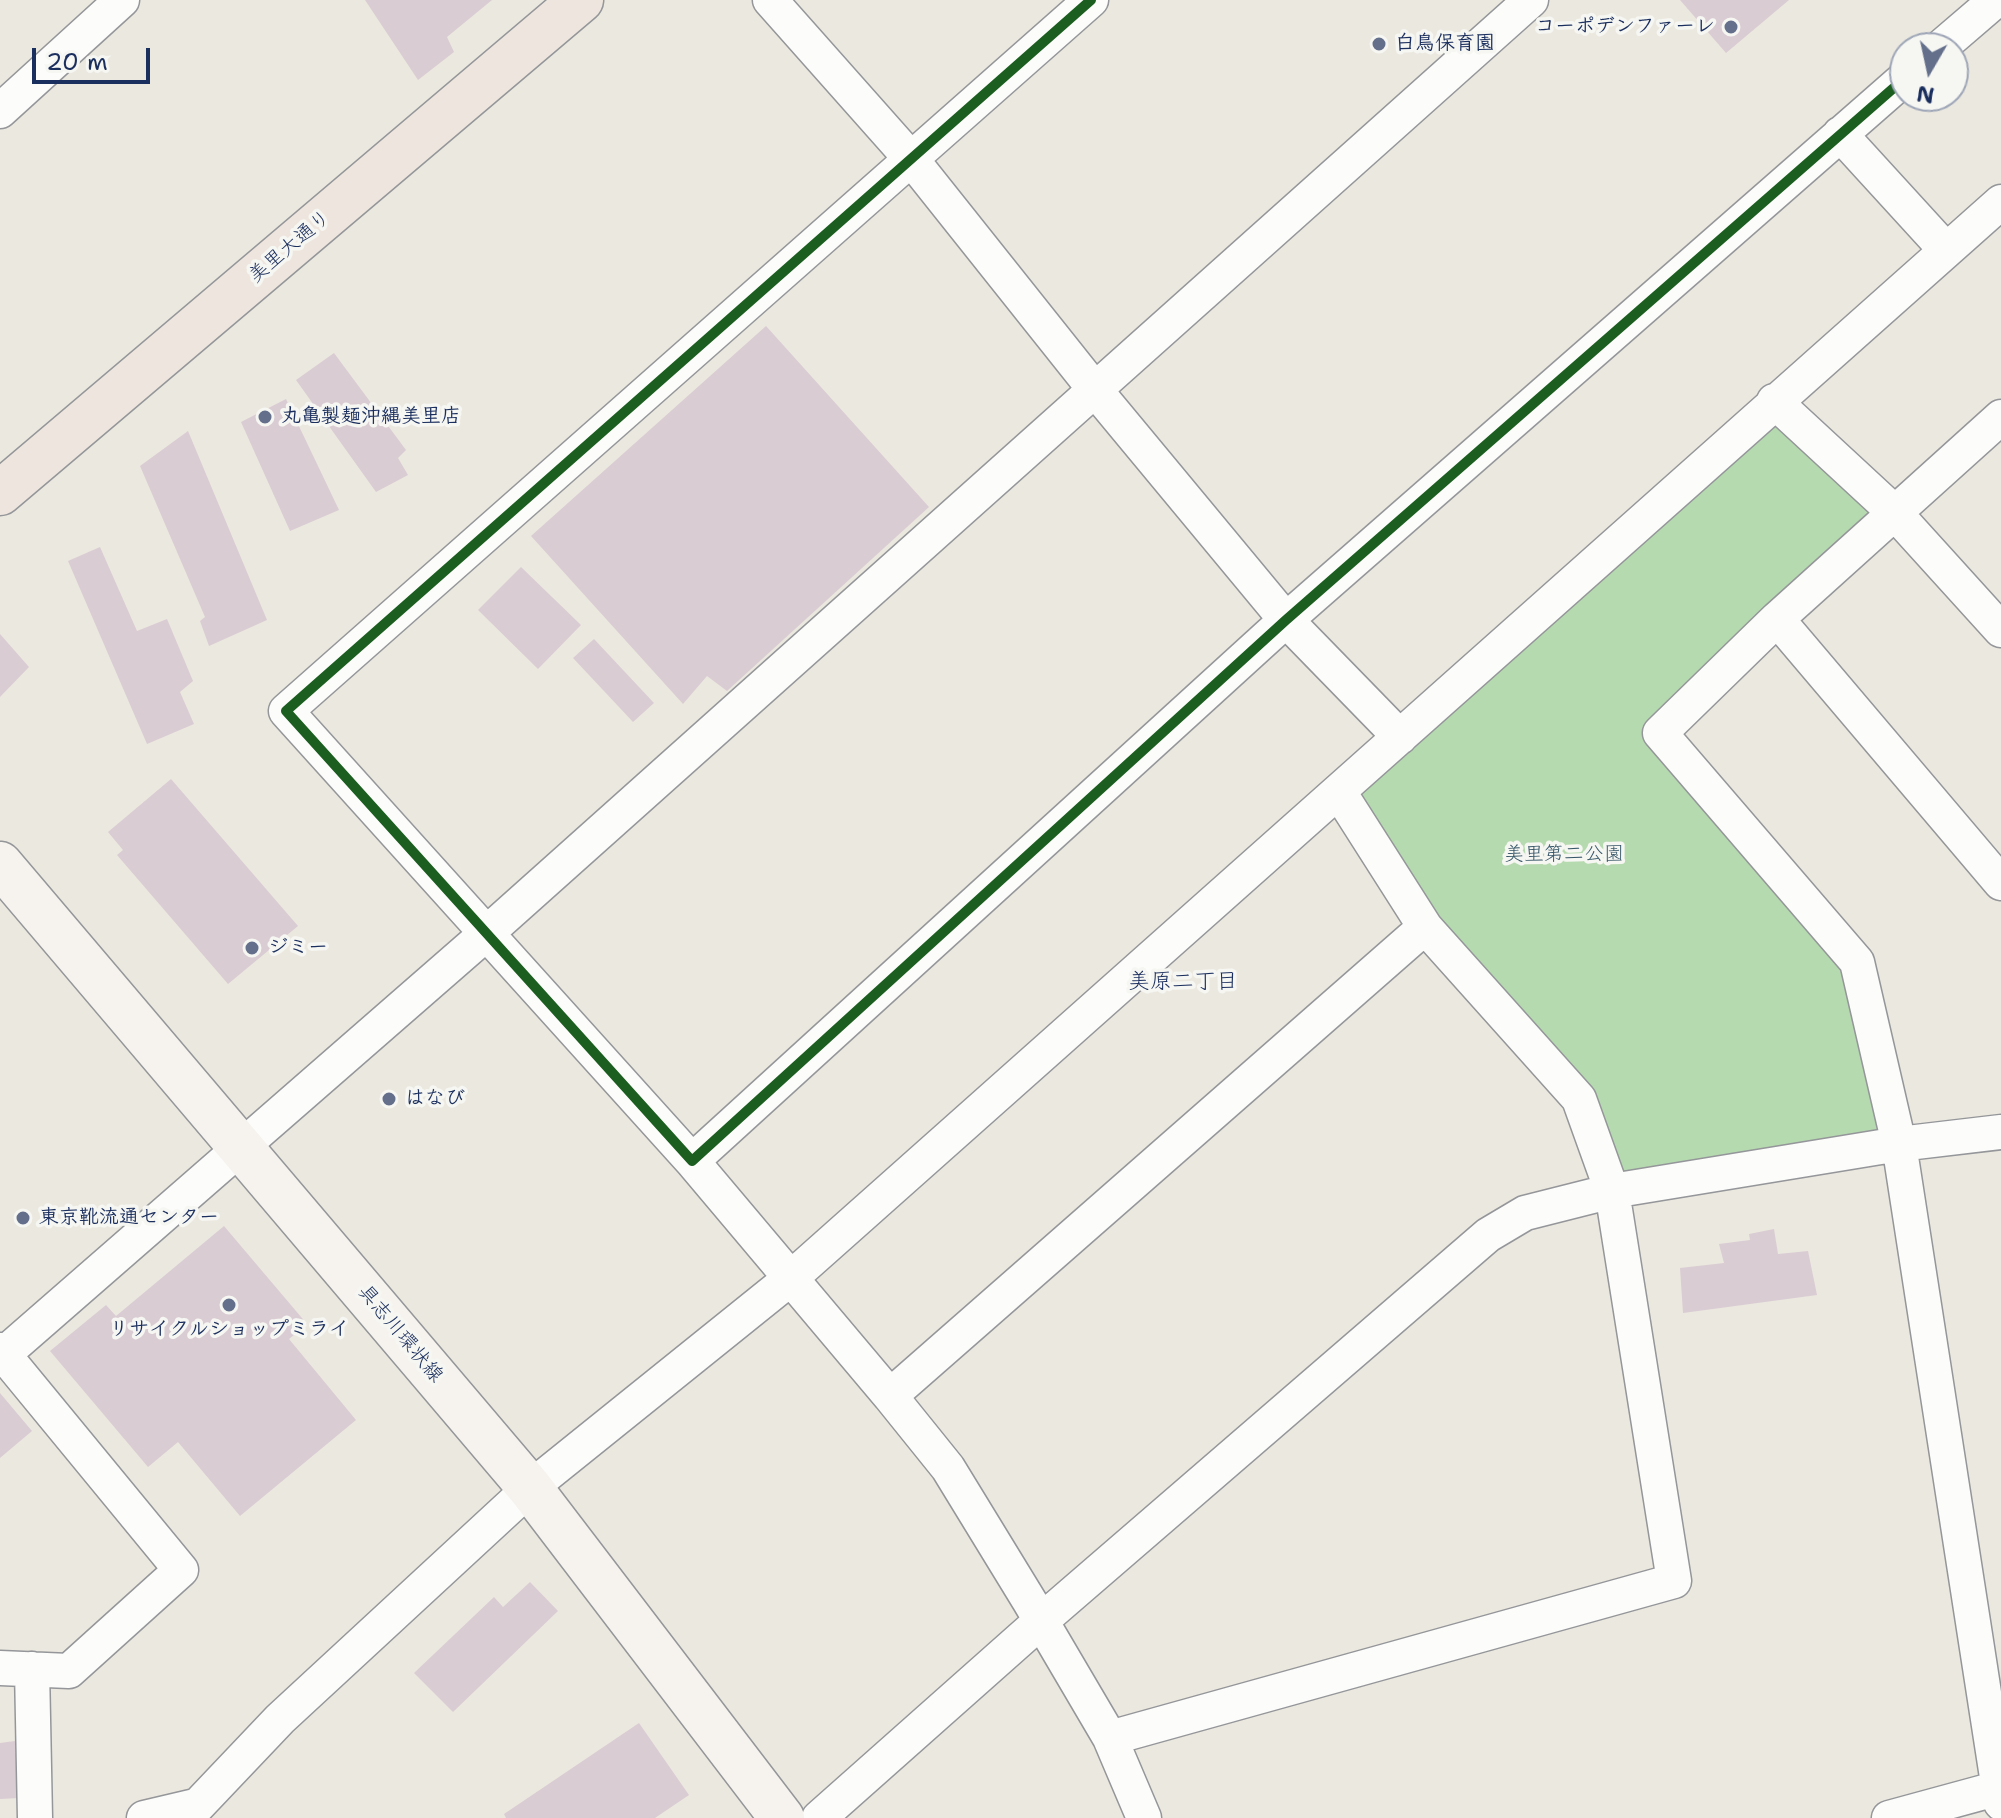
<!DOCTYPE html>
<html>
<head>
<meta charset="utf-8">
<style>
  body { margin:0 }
  #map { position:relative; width:2001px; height:1818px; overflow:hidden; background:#ebe8df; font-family:"Shantell Sans",sans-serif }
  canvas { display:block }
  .north { position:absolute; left:1889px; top:32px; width:80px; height:80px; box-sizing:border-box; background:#f6f6f2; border:2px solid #9ea6b7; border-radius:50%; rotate:189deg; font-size:22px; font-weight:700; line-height:32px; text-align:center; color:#1b2f5e }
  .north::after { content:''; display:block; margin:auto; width:28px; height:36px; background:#64708b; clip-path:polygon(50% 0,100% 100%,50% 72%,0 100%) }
  .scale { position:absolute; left:32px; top:48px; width:118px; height:36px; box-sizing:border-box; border:4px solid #1b2f5e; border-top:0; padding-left:10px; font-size:24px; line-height:28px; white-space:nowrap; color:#1b2f5e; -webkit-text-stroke:6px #f6f6f2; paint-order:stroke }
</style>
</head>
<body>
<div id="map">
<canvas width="2001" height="1818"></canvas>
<div class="north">N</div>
<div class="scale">20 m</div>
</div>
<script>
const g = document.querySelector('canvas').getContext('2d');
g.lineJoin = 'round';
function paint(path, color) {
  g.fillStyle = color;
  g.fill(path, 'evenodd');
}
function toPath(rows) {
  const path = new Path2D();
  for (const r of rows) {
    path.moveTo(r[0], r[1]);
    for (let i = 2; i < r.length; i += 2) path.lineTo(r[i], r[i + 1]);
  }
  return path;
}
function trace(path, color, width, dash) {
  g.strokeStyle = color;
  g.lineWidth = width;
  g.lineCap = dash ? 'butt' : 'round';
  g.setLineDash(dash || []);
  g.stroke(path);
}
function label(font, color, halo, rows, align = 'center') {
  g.font = font + ' "Shantell Sans","Klee One",sans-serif';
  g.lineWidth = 7;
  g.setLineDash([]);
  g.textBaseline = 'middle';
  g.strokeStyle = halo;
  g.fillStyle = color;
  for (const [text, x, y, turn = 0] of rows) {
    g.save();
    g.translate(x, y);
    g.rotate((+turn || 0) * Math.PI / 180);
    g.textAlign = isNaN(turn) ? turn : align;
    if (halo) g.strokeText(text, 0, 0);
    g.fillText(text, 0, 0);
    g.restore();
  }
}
paint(toPath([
  [1774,401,1894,512,1660,733,1857,962,1899,1144,1612,1191,1579,1099,1339,792]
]), '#b6dab0');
paint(toPath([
  [365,0,492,0,447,37,454,52,418,80],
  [1680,0,1789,0,1726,53],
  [766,326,929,507,727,691,707,676,683,704,531,536],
  [334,353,406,450,398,458,408,475,376,492,296,380],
  [286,399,339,510,290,531,241,422],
  [188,431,267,620,209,646,200,621,205,617,140,466],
  [100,547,137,631,167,619,193,681,180,692,194,724,147,744,68,561],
  [521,567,581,625,538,669,478,610],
  [0,634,29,667,0,697],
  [594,639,654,703,633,722,573,658],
  [171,779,298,926,228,984,117,855,123,850,108,832],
  [224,1226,307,1324,289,1339,356,1420,240,1516,178,1442,148,1467,50,1351,106,1305,116,1316],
  [1774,1229,1778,1254,1808,1251,1817,1295,1683,1313,1680,1268,1724,1263,1719,1244,1750,1240,1749,1234],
  [0,1393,32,1431,0,1458],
  [530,1582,558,1611,453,1712,414,1673,494,1597,503,1607],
  [639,1723,689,1795,655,1818,506,1818,504,1814],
  [15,1741,19,1798,0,1799,0,1743]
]), '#daccd3');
const street = toPath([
  [770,0,912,160,1096,391,1286,620,1400,737],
  [1091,0,286,711,692,1161,1286,620,1905,78],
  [1940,48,1996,0],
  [0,111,122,0],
  [1840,134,1946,250],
  [1774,401,1894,512,2001,630],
  [2001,417,1777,619,1660,733,1857,962,1899,1144,2001,1803],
  [1777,619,2001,883],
  [692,1161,890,1396],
  [0,1350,181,1570,69,1671,0,1668],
  [4,1354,488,932,1531,0],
  [32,1669,35,1818],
  [1110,1738,1674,1581,1612,1191,1579,1099,1425,927,1339,792],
  [144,1818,195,1806],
  [186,1818,280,1719,530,1488,791,1278,2001,202],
  [819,1818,1041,1621,1488,1235,1525,1213,1612,1191,1899,1144,2001,1132],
  [1144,1818,1110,1738,1030,1602,948,1468,890,1396,1425,927],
  [1889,1818,1999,1788]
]);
const secondary = toPath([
  [0,864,530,1488,782,1818]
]);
const primary = toPath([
  [0,493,581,0]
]);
trace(street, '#949699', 37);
trace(secondary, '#949699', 47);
trace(primary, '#949699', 47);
trace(street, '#fcfcfa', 34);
trace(secondary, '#f6f3ef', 44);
trace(primary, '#eee6de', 44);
trace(toPath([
  [1091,0,286,711,692,1161,1286,620,1905,78]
]), '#1b5e20', 10);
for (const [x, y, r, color] of [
  [1731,27,8,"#64708b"],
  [1379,44,8,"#64708b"],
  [265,417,8,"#64708b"],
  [252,948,8,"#64708b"],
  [389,1099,8,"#64708b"],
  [23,1218,8,"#64708b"],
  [229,1305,8,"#64708b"]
]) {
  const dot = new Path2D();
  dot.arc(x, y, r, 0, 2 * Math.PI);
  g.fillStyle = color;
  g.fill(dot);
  trace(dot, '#f6f6f2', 3);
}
label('bold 20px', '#1b2f5e', '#f6f6f2', [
  ["コーポデンファーレ",1715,27,"right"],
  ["白鳥保育園",1395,44],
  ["丸亀製麺沖縄美里店",281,417],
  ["ジミー",268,948],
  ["はなび",405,1099],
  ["東京靴流通センター",39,1218],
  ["リサイクルショップミライ",229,1330,"center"]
], 'left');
label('20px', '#1b2f5e', '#f6f6f2', [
  ["美里大通り",290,247,-40],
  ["具志川環状線",400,1334,50]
]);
label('20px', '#375769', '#f6f6f2', [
  ["美里第二公園",1564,855]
]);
label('22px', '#1b2f5e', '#f6f6f2', [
  ["美原二丁目",1183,982]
]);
</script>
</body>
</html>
